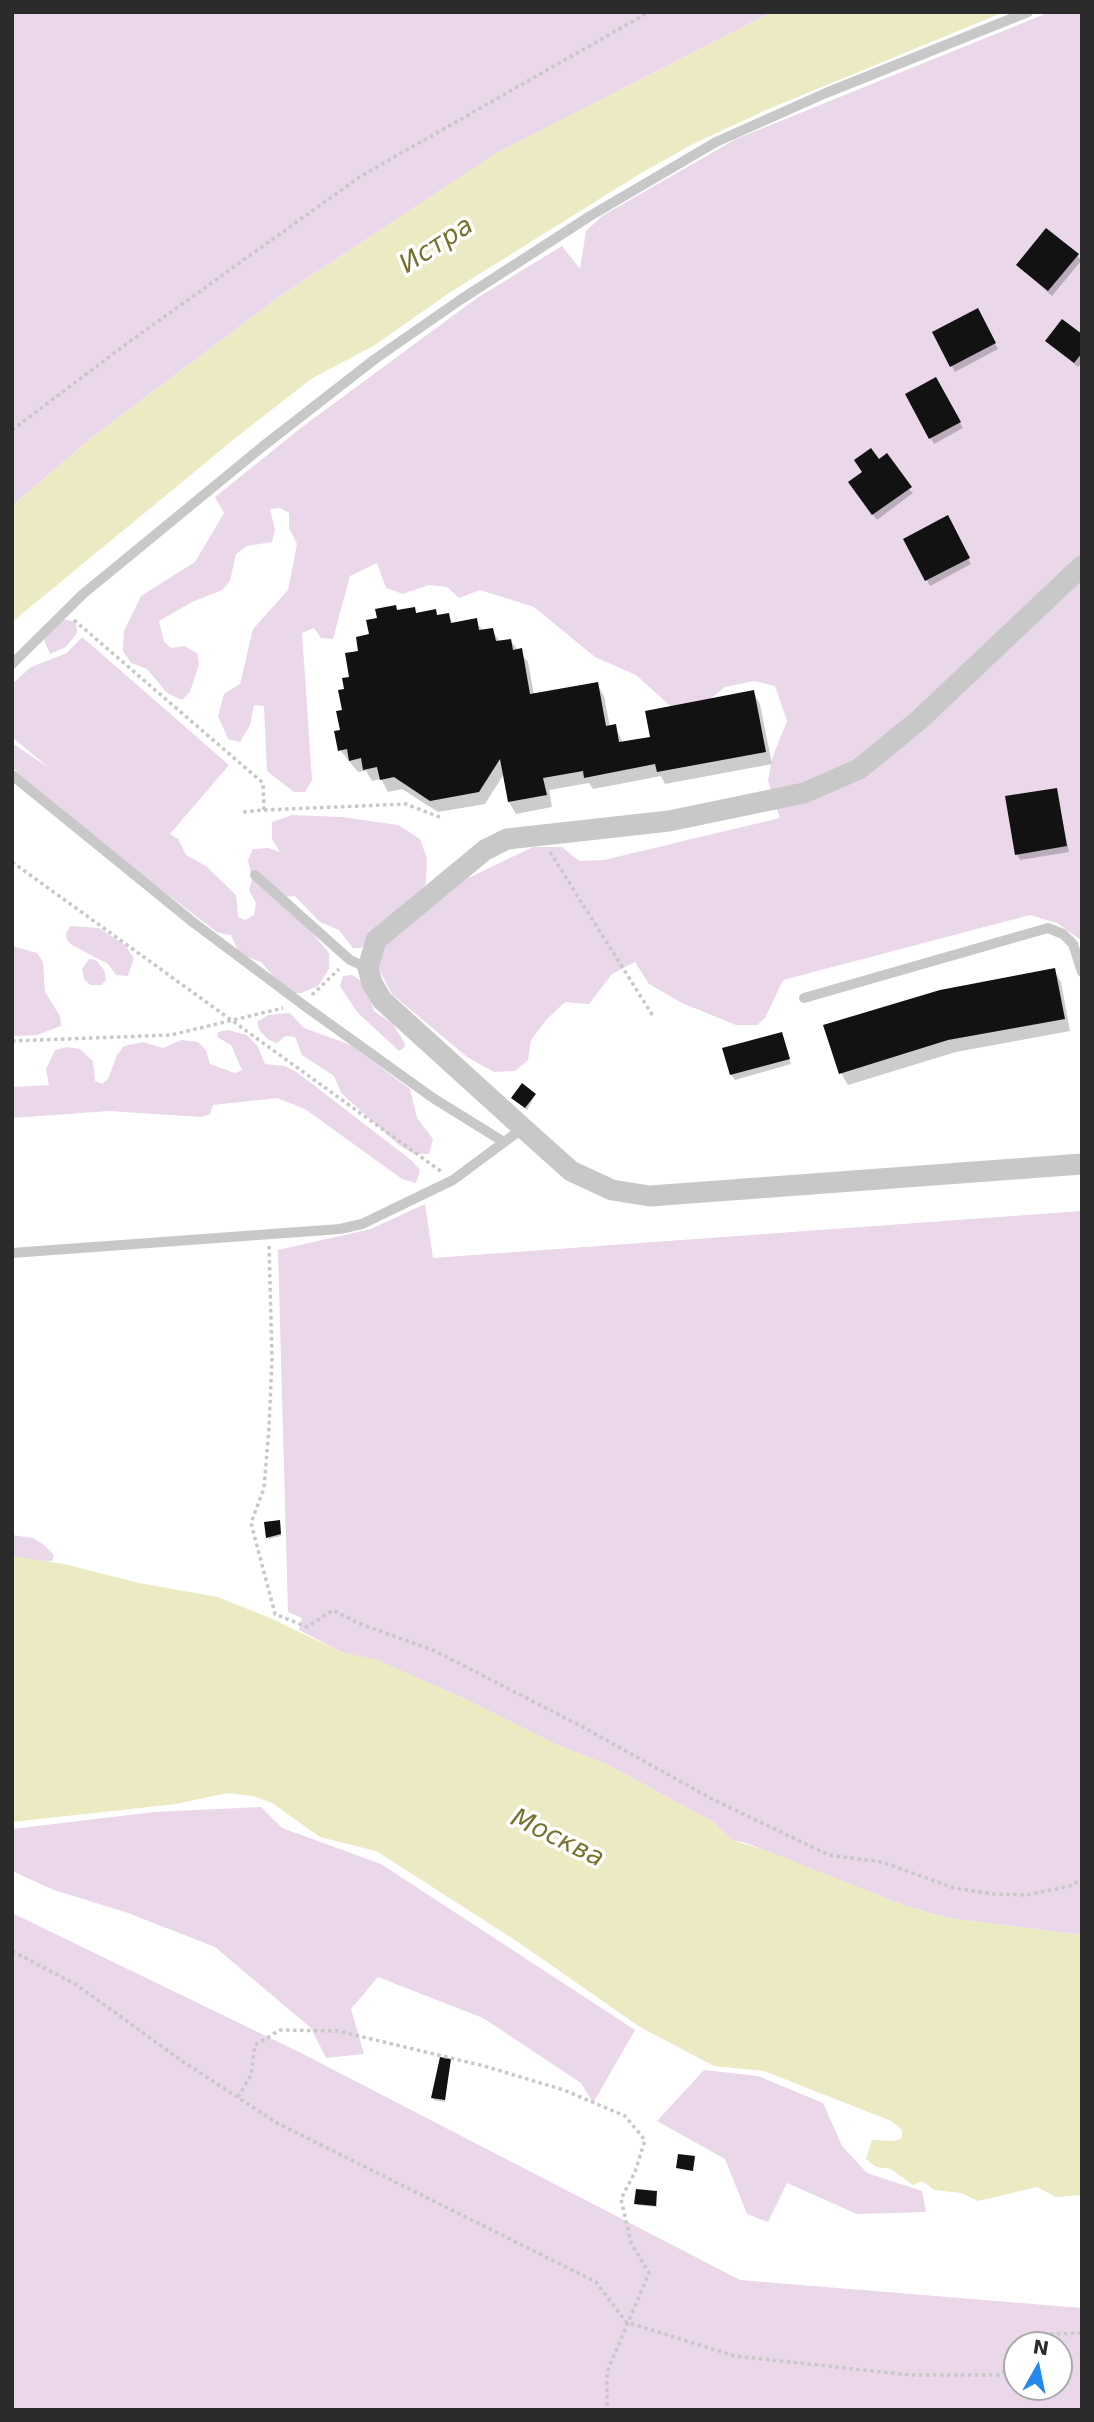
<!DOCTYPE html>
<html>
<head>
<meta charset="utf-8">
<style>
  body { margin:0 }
  #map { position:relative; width:1094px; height:2422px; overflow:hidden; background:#fff; font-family:"DejaVu Sans",sans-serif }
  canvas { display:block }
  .frame { position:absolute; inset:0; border:14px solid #2b2b2b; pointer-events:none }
  .north { position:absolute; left:1003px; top:2331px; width:70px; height:70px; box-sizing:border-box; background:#fff; border:2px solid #aaa; border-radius:50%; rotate:9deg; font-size:19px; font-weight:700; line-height:28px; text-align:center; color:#2b2b2b }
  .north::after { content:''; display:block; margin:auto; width:24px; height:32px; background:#2389ed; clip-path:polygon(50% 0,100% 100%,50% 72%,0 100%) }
</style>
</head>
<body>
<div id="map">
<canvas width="1094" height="2422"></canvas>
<div class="frame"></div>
<div class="north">N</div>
</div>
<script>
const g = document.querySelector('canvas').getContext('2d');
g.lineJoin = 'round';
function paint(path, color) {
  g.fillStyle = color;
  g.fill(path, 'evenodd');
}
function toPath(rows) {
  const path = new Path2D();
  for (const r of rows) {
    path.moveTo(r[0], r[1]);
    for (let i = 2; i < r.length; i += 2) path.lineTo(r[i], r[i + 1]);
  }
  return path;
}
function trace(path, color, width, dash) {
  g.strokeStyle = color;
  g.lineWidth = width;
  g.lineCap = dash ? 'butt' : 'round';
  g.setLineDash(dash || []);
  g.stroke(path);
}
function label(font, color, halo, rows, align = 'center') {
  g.font = font + ' "DejaVu Sans",sans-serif';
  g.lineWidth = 7;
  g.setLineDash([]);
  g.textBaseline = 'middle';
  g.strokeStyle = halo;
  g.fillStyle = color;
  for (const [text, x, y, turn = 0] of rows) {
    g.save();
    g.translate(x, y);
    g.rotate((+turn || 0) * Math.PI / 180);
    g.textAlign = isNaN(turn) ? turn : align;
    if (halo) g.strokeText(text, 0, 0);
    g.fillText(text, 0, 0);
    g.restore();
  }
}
paint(toPath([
  [12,12,772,12,495,154,276,299,90,439,12,506],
  [1050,12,1082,12,1082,941,1057,923,1030,915,783,980,765,1018,757,1025,736,1025,682,1003,649,984,635,962,612,974,589,1004,565,1002,547,1019,531,1040,528,1060,515,1071,494,1072,467,1057,392,994,375,962,383,942,443,890,533,847,562,847,579,861,604,860,780,818,768,781,772,759,787,721,775,686,754,681,725,687,700,707,678,713,636,675,595,657,534,607,480,590,459,598,447,587,429,585,403,594,386,588,377,563,350,576,333,639,321,638,314,628,302,633,312,780,305,792,294,792,267,771,264,706,254,705,250,725,240,742,228,739,218,716,224,694,240,684,253,629,288,590,297,544,289,528,289,513,280,508,270,509,275,530,272,542,247,546,236,554,230,581,222,590,192,602,159,621,164,642,171,648,184,646,197,653,199,664,190,692,182,700,167,693,147,669,131,663,123,651,124,631,141,596,195,562,224,513,215,497,302,427,477,298,562,246,580,269,586,231,602,216,736,139],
  [63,619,76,622,77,633,66,647,50,654,44,640,50,630],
  [82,637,229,765,170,834,178,839,186,855,206,866,236,895,238,917,245,920,254,915,256,903,249,890,252,880,248,860,253,849,268,848,280,852,272,839,272,822,292,815,342,817,398,825,420,839,427,859,426,884,392,922,361,948,353,948,339,930,320,922,295,896,282,897,329,953,329,969,318,986,301,993,288,993,261,962,239,954,231,935,218,933,134,869,35,790,12,767,12,743,49,768,12,737,12,684,31,667,67,653],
  [71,926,99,928,125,945,134,958,128,976,116,975,108,964,72,945,67,940,66,933],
  [12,946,37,953,43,962,45,992,60,1016,61,1026,37,1035,12,1036],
  [89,959,96,960,104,970,106,980,101,985,90,985,84,979,82,969],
  [352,975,365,983,374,1011,393,1024,405,1044,404,1048,399,1051,357,1012,340,986,343,976],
  [290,1013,304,1028,351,1045,410,1089,417,1118,433,1139,429,1154,414,1154,399,1145,341,1093,334,1076,302,1055,295,1037,285,1036,277,1043,269,1040,260,1031,257,1022,268,1015],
  [228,1030,247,1035,258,1047,265,1064,285,1066,298,1073,411,1160,420,1170,416,1183,402,1179,305,1109,277,1098,213,1105,210,1114,201,1117,109,1111,12,1118,12,1087,49,1085,46,1069,55,1050,67,1047,80,1049,93,1061,95,1081,102,1084,108,1079,117,1055,124,1046,143,1042,163,1048,182,1040,198,1042,206,1050,210,1064,235,1073,242,1070,231,1045,217,1037,218,1032],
  [425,1204,433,1258,1082,1211,1082,1935,947,1918,903,1905,746,1843,732,1840,713,1822,606,1764,557,1745,465,1699,376,1660,343,1653,299,1630,302,1618,288,1612,278,1250,371,1229],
  [12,1535,33,1538,44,1545,54,1555,52,1561,12,1560],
  [261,1807,282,1828,381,1864,635,2030,593,2103,581,2083,483,2018,378,1977,351,2009,364,2054,326,2058,311,2028,215,1947,128,1913,54,1890,12,1871,12,1829,154,1812],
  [12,1913,299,2052,740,2280,1082,2308,1082,2410,12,2410],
  [1017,2345,1059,2345,1059,2387,1017,2387],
  [704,2070,758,2076,823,2103,842,2146,867,2173,922,2191,926,2212,857,2214,787,2183,768,2222,747,2214,725,2159,657,2121]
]), '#ead7ea');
paint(toPath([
  [772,12,1004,12,766,110,691,145,638,175,449,293,375,345,311,379,238,436,12,622,12,506,90,439,276,299,495,154],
  [12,1556,64,1564,139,1583,217,1597,268,1617,343,1653,375,1659,465,1699,557,1745,606,1764,713,1822,732,1840,770,1852,903,1905,947,1918,1082,1935,1082,2195,1056,2197,1037,2187,978,2201,961,2193,934,2190,922,2181,913,2185,891,2169,876,2167,866,2159,872,2140,894,2141,902,2138,902,2130,891,2121,764,2071,714,2066,640,2027,515,1940,376,1851,320,1837,272,1803,253,1796,227,1793,176,1804,12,1822]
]), '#eceac2');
paint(toPath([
  [1077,255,1081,261,1052,296,1018,266],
  [977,310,998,349,955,372,934,333],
  [1082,336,1082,362,1078,367,1047,341],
  [936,379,963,428,934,444,907,395],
  [879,461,913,493,877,520,853,487,864,472],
  [947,518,971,564,930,586,905,539],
  [395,607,398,612,414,609,418,615,435,611,438,617,448,615,453,624,476,620,483,632,492,630,500,642,510,640,528,662,534,695,597,684,604,696,610,727,615,726,623,743,652,738,753,692,760,704,772,764,665,784,661,776,593,789,589,783,549,790,552,807,516,814,509,802,504,774,485,804,438,812,402,789,388,792,381,779,372,781,366,771,358,772,340,750,346,691,360,652,379,620],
  [1056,790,1069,852,1020,860,1017,854],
  [1054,970,1061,982,1070,1031,956,1052,848,1085,841,1073],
  [782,1034,791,1064,735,1080,731,1074],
  [535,1095,527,1110,514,1100],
  [280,1524,281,1536,269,1539,268,1537],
  [450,2060,445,2102,434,2100,433,2098],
  [656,2193,657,2207,637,2205,636,2203]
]), '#0003');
paint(toPath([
  [1046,228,1079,254,1048,291,1016,265],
  [978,308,996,343,950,367,932,332],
  [1062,319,1082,334,1082,353,1074,363,1045,341],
  [936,377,961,422,929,439,905,394],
  [871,448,879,459,887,453,912,487,872,515,848,482,862,472,854,460],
  [948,515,970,558,925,581,903,539],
  [396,605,397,610,415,607,416,613,436,609,437,615,449,613,451,623,477,618,479,630,493,628,496,641,511,639,513,650,522,648,530,694,598,682,606,726,616,724,619,742,650,737,645,711,754,690,766,752,657,772,655,764,584,778,583,771,543,778,547,795,508,802,500,759,479,792,430,801,394,777,380,780,377,767,363,770,361,758,349,761,347,749,338,751,334,731,340,730,336,711,342,710,338,690,344,689,342,678,349,677,345,653,358,651,356,637,369,634,366,620,377,618,375,609],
  [1057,788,1067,846,1015,855,1005,796],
  [1055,968,1065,1019,948,1040,839,1074,823,1025,940,990],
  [782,1032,790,1059,730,1075,722,1048],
  [522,1083,536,1094,525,1108,511,1098],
  [280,1520,281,1534,266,1538,264,1522],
  [440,2057,451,2059,445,2100,431,2098],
  [678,2154,695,2156,693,2171,676,2168],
  [636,2189,657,2191,656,2206,634,2204]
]), '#121212');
trace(toPath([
  [12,430,129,342,361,176,649,12],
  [74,620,263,783,264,810,242,812],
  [264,810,406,804,442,818],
  [550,852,653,1016],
  [12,862,442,1172],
  [312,995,339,969],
  [12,1041,171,1035,283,1008],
  [269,1246,272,1358,269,1428,264,1488,251,1523,275,1614,307,1627,333,1610,358,1623,435,1651,581,1726,712,1799,829,1855,882,1862,954,1888,994,1894,1027,1895,1070,1886,1082,1879],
  [12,1951,77,1985,182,2061,277,2123,596,2282,626,2322,735,2356,910,2375,1000,2375,1017,2363],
  [238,2097,251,2075,255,2045,280,2030,338,2031,484,2066,564,2090,625,2116,645,2140,635,2172,621,2199,631,2243,649,2273,607,2372,607,2410],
  [1034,2345,1043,2334,1082,2333]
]), '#c8c8c8', 3.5, [3.5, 3.5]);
trace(toPath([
  [12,664,83,594,262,447,375,359,460,300,590,216,716,142,826,93,1028,12],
  [12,775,194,923,302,1004,433,1098,504,1142],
  [255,875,350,960,368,968],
  [804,998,1048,928,1063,934,1073,944,1082,972],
  [12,1253,340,1229,362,1224,453,1180,523,1128]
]), '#c8c8c8', 10);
trace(toPath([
  [1082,566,919,720,859,769,804,793,669,821,507,839,485,850,376,940,368,968,372,983,382,1000,523,1128,571,1171,612,1190,650,1196,1082,1164]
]), '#c8c8c8', 21);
label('italic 26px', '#77732f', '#fff', [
  ["Истра",437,246,-33],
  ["Москва",557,1839,26]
]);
</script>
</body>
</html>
